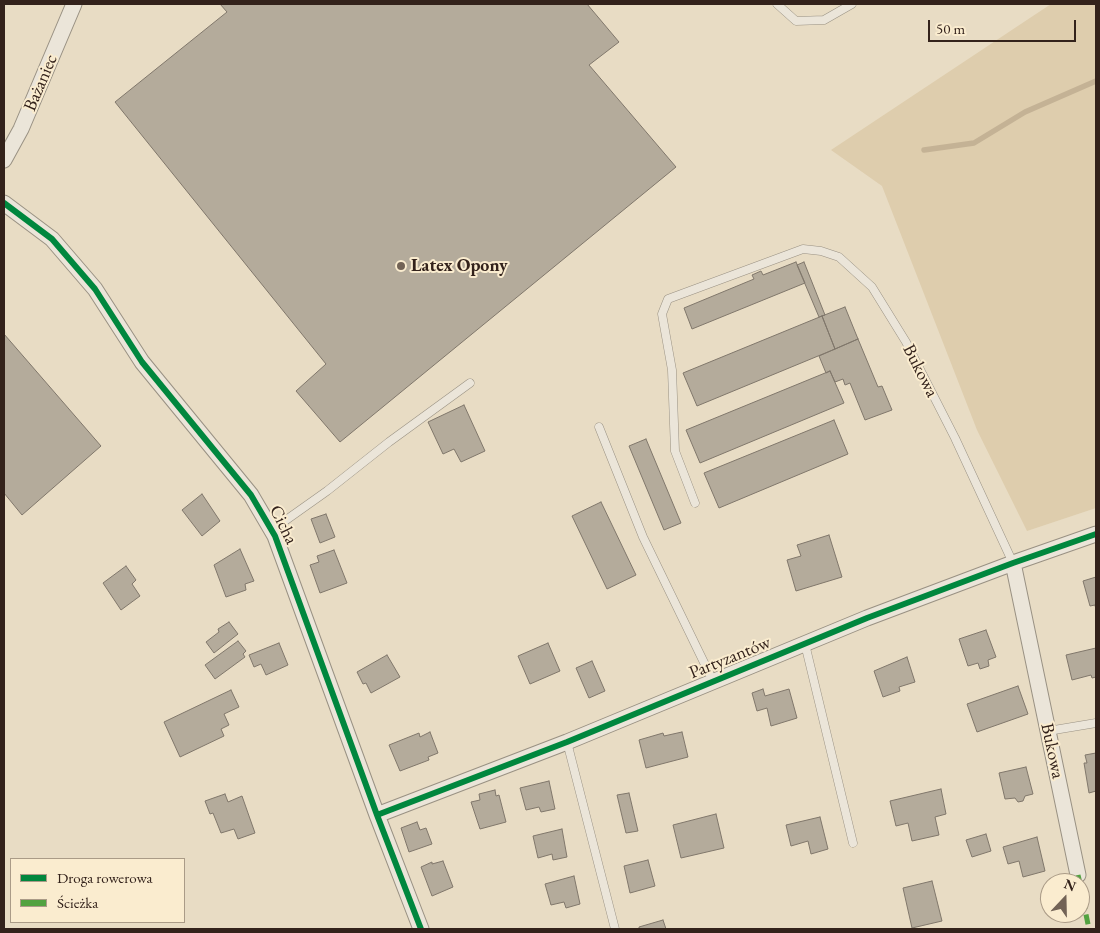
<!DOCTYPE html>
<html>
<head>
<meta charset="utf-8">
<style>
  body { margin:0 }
  #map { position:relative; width:1100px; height:933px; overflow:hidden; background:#e8dcc4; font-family:"EB Garamond",serif }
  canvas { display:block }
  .frame { position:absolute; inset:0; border:5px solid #33221b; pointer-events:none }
  .legend { position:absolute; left:10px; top:858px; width:175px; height:65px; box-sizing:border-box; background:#faeccf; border:1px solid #aa9b87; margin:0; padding:6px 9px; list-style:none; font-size:15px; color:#33221b }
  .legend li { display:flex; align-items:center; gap:10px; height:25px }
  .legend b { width:25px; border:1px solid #aa9b87 }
  .north { position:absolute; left:1040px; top:873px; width:50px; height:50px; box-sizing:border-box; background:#faeccf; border:1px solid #aa9b87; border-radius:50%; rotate:21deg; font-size:14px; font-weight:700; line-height:20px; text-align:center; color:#33221b }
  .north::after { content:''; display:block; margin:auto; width:18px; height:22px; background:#726356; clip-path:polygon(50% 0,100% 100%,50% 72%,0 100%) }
  .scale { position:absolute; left:928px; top:20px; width:148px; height:22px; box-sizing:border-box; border:2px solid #33221b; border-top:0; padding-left:6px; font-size:15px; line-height:18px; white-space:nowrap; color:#33221b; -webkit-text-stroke:4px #faeccf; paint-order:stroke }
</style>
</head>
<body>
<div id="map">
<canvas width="1100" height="933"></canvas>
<div class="frame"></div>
<ul class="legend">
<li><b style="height:6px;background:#00873e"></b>Droga rowerowa</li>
<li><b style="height:6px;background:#52a240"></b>Ścieżka</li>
</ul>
<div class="north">N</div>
<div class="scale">50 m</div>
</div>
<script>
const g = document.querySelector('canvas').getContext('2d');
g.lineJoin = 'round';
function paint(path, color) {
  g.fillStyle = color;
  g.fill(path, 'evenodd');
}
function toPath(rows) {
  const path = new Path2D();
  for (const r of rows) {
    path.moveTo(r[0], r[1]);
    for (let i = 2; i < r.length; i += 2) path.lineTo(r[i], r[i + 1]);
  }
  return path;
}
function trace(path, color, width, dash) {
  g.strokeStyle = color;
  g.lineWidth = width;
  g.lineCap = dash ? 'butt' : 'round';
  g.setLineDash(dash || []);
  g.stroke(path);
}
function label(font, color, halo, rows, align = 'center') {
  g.font = font + ' "EB Garamond",serif';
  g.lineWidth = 4;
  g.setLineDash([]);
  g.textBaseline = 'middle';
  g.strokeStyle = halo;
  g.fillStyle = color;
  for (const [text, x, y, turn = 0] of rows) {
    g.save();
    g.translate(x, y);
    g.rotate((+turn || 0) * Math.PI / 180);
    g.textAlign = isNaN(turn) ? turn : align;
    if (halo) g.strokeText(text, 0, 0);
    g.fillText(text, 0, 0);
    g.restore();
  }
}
paint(toPath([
  [1051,4,1096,4,1096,508,1027,531,977,430,882,186,831,150]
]), '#decdad');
trace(toPath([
  [924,150,974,143,1025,112,1096,81]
]), '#c4b295', 5.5);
const building = toPath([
  [220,4,587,4,619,42,589,65,676,167,340,442,296,391,326,364,115,102,227,12,220,4],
  [796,262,805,283,692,329,684,308,754,279,752,275,761,271,763,275,796,262],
  [804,262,825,315,819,317,797,265,804,262],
  [845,307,858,339,835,349,822,316,845,307],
  [822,316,835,349,697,406,683,373,822,316],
  [4,334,101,446,22,515,4,493,4,334],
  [858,339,878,387,882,386,892,410,865,420,850,383,845,385,843,379,835,382,830,371,826,373,819,356,858,339],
  [830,371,844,403,700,463,686,430,830,371],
  [464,405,485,451,461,462,454,449,443,454,428,422,464,405],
  [834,420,848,454,719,508,704,473,834,420],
  [646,439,681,523,664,530,629,446,646,439],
  [202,494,220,521,202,536,182,510,202,494],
  [601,502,636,575,607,589,572,516,601,502],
  [326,514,335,537,320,543,311,519,326,514],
  [829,535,842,577,796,591,787,560,801,556,797,545,829,535],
  [240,549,254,581,245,584,246,590,226,597,214,565,240,549],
  [334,550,347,583,320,593,310,565,319,562,317,556,334,550],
  [126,566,136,580,132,584,140,596,121,610,103,583,126,566],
  [1096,577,1096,610,1095,605,1090,606,1083,581,1096,577],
  [229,622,238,634,214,653,206,642,219,632,218,629,229,622],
  [986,630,996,657,988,660,989,666,980,669,978,663,968,666,959,639,986,630],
  [238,641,246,651,243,654,245,657,215,679,205,665,238,641],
  [279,643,288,665,266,675,261,664,254,667,249,655,279,643],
  [548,643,560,671,530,684,518,656,548,643],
  [1096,648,1096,677,1092,678,1091,675,1072,680,1066,655,1096,648],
  [387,655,400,677,371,693,366,683,363,684,357,672,387,655],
  [907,657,915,682,899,687,900,691,883,697,874,671,907,657],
  [592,661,605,691,589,698,576,668,592,661],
  [1018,686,1028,714,977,732,967,704,1018,686],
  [763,689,765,696,789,689,797,718,771,726,767,708,757,711,752,693,763,689],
  [231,690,239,707,224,714,229,725,221,729,224,736,180,757,164,722,231,690],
  [430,732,438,753,428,757,429,760,400,771,389,745,419,733,420,737,430,732],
  [682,732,688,757,646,768,639,740,663,733,664,736,682,732],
  [1096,753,1096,791,1089,793,1084,763,1087,763,1085,755,1096,753],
  [1026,767,1033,794,1025,796,1023,801,1018,802,1015,798,1005,799,999,773,1026,767],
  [549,781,555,809,541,812,539,807,526,810,520,788,549,781],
  [941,789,946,814,935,817,939,835,912,841,908,823,896,826,890,801,941,789],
  [495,790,496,796,499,795,506,822,480,829,471,802,480,800,479,794,495,790],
  [629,793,638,831,626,833,617,795,629,793],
  [225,794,228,802,242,796,255,833,238,839,234,829,221,833,213,813,210,814,205,801,225,794],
  [716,814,724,848,681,858,673,825,716,814],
  [820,817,828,849,811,854,808,841,791,846,786,825,820,817],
  [417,822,420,830,426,828,432,844,409,852,401,828,417,822],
  [562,829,567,857,553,860,552,854,538,858,533,836,562,829],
  [986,834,991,851,972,857,966,840,986,834],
  [1037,837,1045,871,1023,877,1019,861,1008,864,1003,847,1037,837],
  [648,860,655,886,630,893,624,866,648,860],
  [443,861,453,887,432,896,421,867,432,862,432,864,443,861],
  [574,876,580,904,566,908,564,902,551,905,545,884,574,876],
  [932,881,942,921,912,928,903,888,932,881],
  [663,920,666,929,639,929,639,927,663,920]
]);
paint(building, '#b4ab9b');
trace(building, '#80776b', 1);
const lane = toPath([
  [777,4,796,21,824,20,852,4],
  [599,427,643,537,713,681],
  [695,503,675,451,672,370,662,314,668,299,803,249,821,251,839,257,872,287,906,342,955,438,1013,563],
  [272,530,327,491,389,442,470,383],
  [805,644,853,843],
  [1048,731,1096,723],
  [567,742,615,929]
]);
const street = toPath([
  [4,160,21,129,74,4],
  [4,203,52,239,95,289,142,362,251,495,275,536,377,815,421,929],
  [1013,563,1078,875],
  [377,815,567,742,867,618,1013,563,1096,534]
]);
trace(lane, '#999183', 9);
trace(street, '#999183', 17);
trace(lane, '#ebe5d9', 8);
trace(street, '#ebe5d9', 15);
trace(toPath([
  [1078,875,1080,883],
  [1080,885,1089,929]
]), '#52a240', 5, [10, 5]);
trace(toPath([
  [4,203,52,239,95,289,142,362,251,495,275,536,377,815,421,929],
  [377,815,567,742,867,618,1013,563,1096,534]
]), '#00873e', 6);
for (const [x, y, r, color] of [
  [401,266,5,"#726356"]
]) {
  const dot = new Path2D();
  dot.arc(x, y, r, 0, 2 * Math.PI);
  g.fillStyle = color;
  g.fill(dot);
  trace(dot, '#faeccf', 2);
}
label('18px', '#33221b', '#faeccf', [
  ["Bażaniec",41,83,-67],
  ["Bukowa",920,371,63],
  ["Cicha",283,525,64],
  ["Partyzantów",730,658,-22],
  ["Bukowa",1052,751,78]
]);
label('bold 18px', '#33221b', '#faeccf', [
  ["Latex Opony",411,266]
], 'left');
</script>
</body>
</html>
